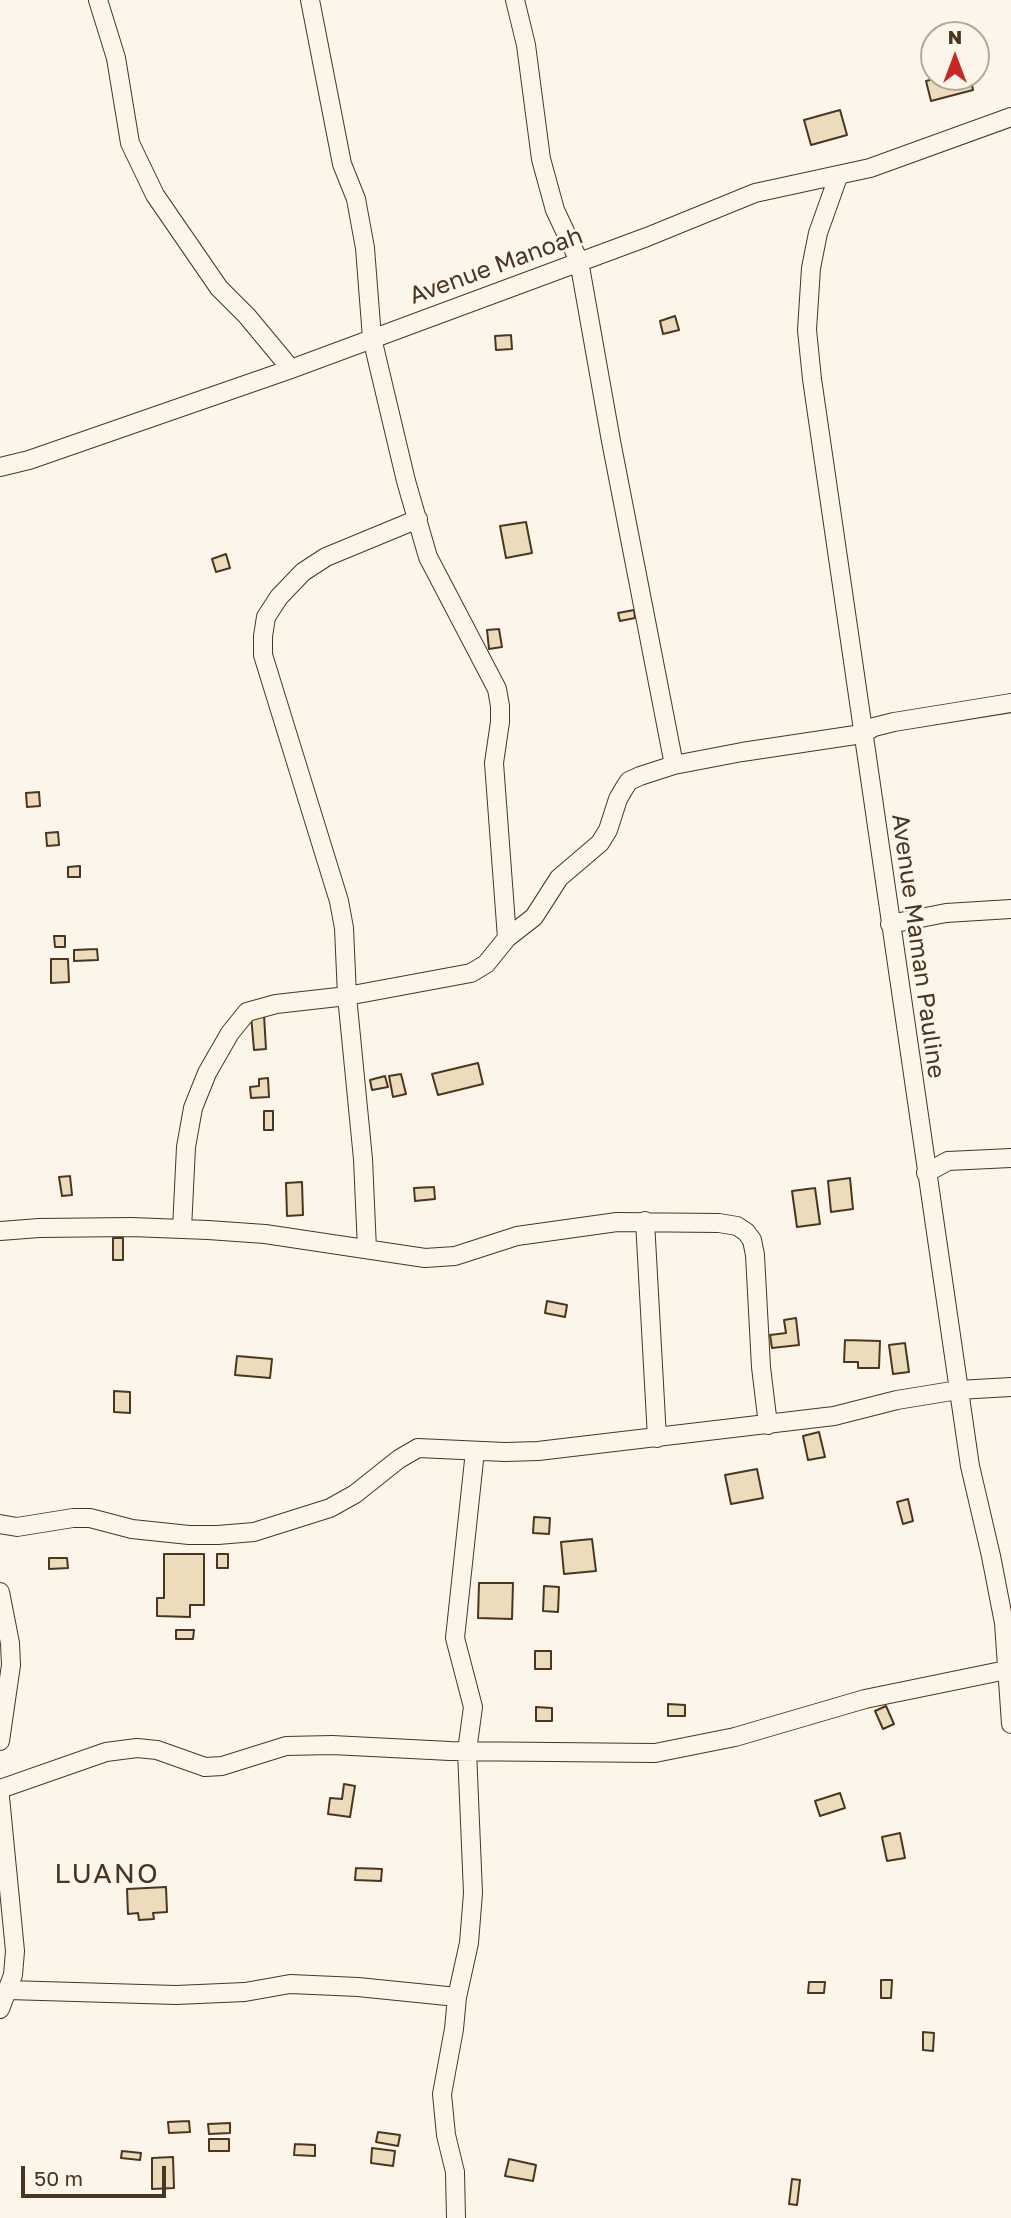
<!DOCTYPE html>
<html>
<head>
<meta charset="utf-8">
<style>
  body { margin:0 }
  #map { position:relative; width:1011px; height:2218px; overflow:hidden; background:#fbf6e9; font-family:"Golos Text",sans-serif }
  canvas { display:block }
  .north { position:absolute; left:920px; top:21px; width:70px; height:70px; box-sizing:border-box; background:#fbf6e9; border:2px solid #b4a999; border-radius:50%; rotate:0deg; font-size:19px; font-weight:700; line-height:28px; text-align:center; color:#4a3520 }
  .north::after { content:''; display:block; margin:auto; width:24px; height:32px; background:#c62828; clip-path:polygon(50% 0,100% 100%,50% 72%,0 100%) }
  .scale { position:absolute; left:21px; top:2166px; width:145px; height:32px; box-sizing:border-box; border:4px solid #4a3520; border-top:0; padding-left:9px; font-size:21px; line-height:24px; white-space:nowrap; color:#4a3520; -webkit-text-stroke:5px #fbf6e9; paint-order:stroke }
</style>
</head>
<body>
<div id="map">
<canvas width="1011" height="2218"></canvas>
<div class="north">N</div>
<div class="scale">50 m</div>
</div>
<script>
const g = document.querySelector('canvas').getContext('2d');
g.lineJoin = 'round';
function paint(path, color) {
  g.fillStyle = color;
  g.fill(path, 'evenodd');
}
function toPath(rows) {
  const path = new Path2D();
  for (const r of rows) {
    path.moveTo(r[0], r[1]);
    for (let i = 2; i < r.length; i += 2) path.lineTo(r[i], r[i + 1]);
  }
  return path;
}
function trace(path, color, width, dash) {
  g.strokeStyle = color;
  g.lineWidth = width;
  g.lineCap = dash ? 'butt' : 'round';
  g.setLineDash(dash || []);
  g.stroke(path);
}
function label(font, color, halo, rows, align = 'center') {
  g.font = font + ' "Golos Text",sans-serif';
  g.lineWidth = 5;
  g.setLineDash([]);
  g.textBaseline = 'middle';
  g.strokeStyle = halo;
  g.fillStyle = color;
  for (const [text, x, y, turn = 0] of rows) {
    g.save();
    g.translate(x, y);
    g.rotate((+turn || 0) * Math.PI / 180);
    g.textAlign = isNaN(turn) ? turn : align;
    if (halo) g.strokeText(text, 0, 0);
    g.fillText(text, 0, 0);
    g.restore();
  }
}
const building = toPath([
  [941,77,970,77,973,90,931,101,926,81,941,77],
  [840,110,847,135,811,145,804,120,840,110],
  [675,316,679,330,663,334,660,321,675,316],
  [511,335,512,349,496,350,495,336,511,335],
  [526,522,532,553,506,558,500,526,526,522],
  [226,554,230,568,216,572,212,559,226,554],
  [634,610,635,618,620,621,618,613,634,610],
  [499,629,502,647,489,649,487,630,499,629],
  [39,792,40,806,27,807,26,793,39,792],
  [58,832,59,845,47,846,46,833,58,832],
  [80,866,80,877,68,877,68,867,80,866],
  [54,936,65,936,65,947,55,947,54,936],
  [97,949,98,960,74,961,74,950,97,949],
  [51,959,68,959,69,982,51,983,51,959],
  [251,1015,264,1015,266,1049,254,1050,251,1015],
  [478,1063,483,1084,438,1095,432,1074,478,1063],
  [401,1074,406,1094,393,1097,389,1076,401,1074],
  [385,1076,388,1087,372,1090,370,1080,385,1076],
  [268,1078,269,1097,251,1098,250,1087,259,1086,259,1079,268,1078],
  [264,1111,273,1111,273,1130,264,1130,264,1111],
  [70,1176,72,1195,62,1196,59,1177,70,1176],
  [850,1178,853,1209,831,1212,828,1181,850,1178],
  [302,1182,303,1215,287,1216,286,1183,302,1182],
  [434,1187,435,1199,415,1201,414,1188,434,1187],
  [815,1188,820,1224,797,1227,792,1191,815,1188],
  [113,1238,123,1238,123,1260,113,1260,113,1238],
  [547,1301,567,1305,565,1317,545,1313,547,1301],
  [796,1318,799,1345,772,1348,770,1335,786,1333,784,1320,796,1318],
  [845,1340,880,1341,879,1368,858,1368,858,1362,844,1362,845,1340],
  [905,1343,909,1372,893,1374,889,1345,905,1343],
  [237,1356,272,1359,270,1378,235,1375,237,1356],
  [114,1391,130,1392,130,1413,114,1412,114,1391],
  [819,1432,825,1457,808,1460,803,1436,819,1432],
  [757,1469,763,1498,731,1504,725,1475,757,1469],
  [908,1499,913,1521,903,1524,897,1502,908,1499],
  [534,1517,550,1518,549,1534,533,1533,534,1517],
  [592,1539,596,1571,564,1574,561,1542,592,1539],
  [164,1554,204,1554,204,1605,190,1605,190,1617,157,1616,157,1598,164,1598,164,1554],
  [217,1554,228,1554,228,1568,217,1568,217,1554],
  [49,1558,67,1558,68,1568,49,1569,49,1558],
  [479,1583,513,1583,512,1619,478,1618,479,1583],
  [544,1586,559,1587,558,1612,543,1611,544,1586],
  [176,1630,194,1630,193,1639,176,1639,176,1630],
  [535,1651,551,1651,551,1669,535,1669,535,1651],
  [668,1704,685,1705,685,1716,668,1716,668,1704],
  [886,1706,894,1724,883,1729,875,1711,886,1706],
  [536,1707,552,1708,552,1721,536,1721,536,1707],
  [344,1784,355,1786,350,1817,328,1814,330,1798,342,1799,344,1784],
  [840,1793,845,1808,820,1816,815,1801,840,1793],
  [900,1833,905,1858,887,1861,882,1837,900,1833],
  [356,1868,382,1869,381,1881,355,1880,356,1868],
  [166,1887,167,1912,153,1913,154,1919,139,1920,138,1913,128,1914,127,1889,166,1887],
  [881,1980,892,1980,891,1998,881,1998,881,1980],
  [809,1982,825,1982,824,1993,808,1993,809,1982],
  [923,2032,934,2033,933,2051,923,2050,923,2032],
  [189,2121,190,2132,169,2133,168,2122,189,2121],
  [230,2123,230,2133,209,2134,208,2124,230,2123],
  [378,2132,400,2135,398,2146,376,2142,378,2132],
  [209,2139,229,2139,229,2151,209,2151,209,2139],
  [295,2144,315,2145,315,2156,294,2155,295,2144],
  [372,2148,395,2151,393,2166,371,2163,372,2148],
  [122,2151,141,2153,140,2160,121,2158,122,2151],
  [173,2157,174,2188,152,2189,152,2158,173,2157],
  [509,2159,536,2165,533,2181,505,2176,509,2159],
  [792,2179,800,2180,797,2205,789,2204,792,2179]
]);
paint(building, '#ecdcbc');
trace(building, '#4a3520', 2);
const minor = toPath([
  [98,0,116,58,130,143,155,195,219,288,247,316,291,369],
  [310,0,342,164,356,199,365,248,372,338,406,481,428,557,497,689,500,706,500,722,494,763,507,938],
  [515,0,526,45,541,159,555,210,579,261,611,441,674,765],
  [838,177,818,233,811,268,807,330,812,379,970,1466,991,1556,1004,1623,1011,1724],
  [0,467,29,460,291,369,647,237,755,193,870,168,1011,117],
  [890,924,946,913,1011,909],
  [926,1173,948,1161,1011,1158],
  [645,1221,657,1438],
  [182,1229,186,1147,193,1108,207,1073,230,1033,247,1012,276,1004,347,996,471,973,486,964,507,938,534,917,559,878,600,843,608,830,618,799,625,787,629,781,640,776,674,765,742,752,862,734,874,727,894,722,1011,703],
  [0,1231,39,1228,131,1227,208,1230,265,1234,425,1258,455,1256,517,1236,617,1222,719,1223,737,1226,746,1232,752,1240,755,1255,761,1367,768,1425],
  [367,1249,363,1159,347,996,344,928,339,901,263,655,263,636,266,617,279,597,303,572,326,557,418,519],
  [0,1524,17,1527,73,1518,90,1518,132,1529,189,1535,218,1535,254,1532,330,1508,355,1494,399,1459,418,1448,505,1452,538,1451,834,1416,897,1400,958,1390,1011,1387],
  [0,1592,10,1643,11,1665,0,1741],
  [0,1789,106,1752,137,1748,157,1750,205,1767,222,1766,286,1746,332,1745,450,1751,655,1753,735,1737,865,1699,1011,1669],
  [0,1797,15,1951,13,1975,0,2009],
  [8,1990,176,1995,245,1992,290,1984,358,1987,457,1997],
  [456,2218,455,2172,446,2135,442,2094,454,2029,457,1997,469,1943,473,1893,467,1751,473,1707,455,1638,475,1451]
]);
trace(minor, '#4a3520', 20);
trace(minor, '#fbf6e9', 18);
label('24px', '#4a3520', '#fbf6e9', [
  ["Avenue Manoah",496,266,-20],
  ["Avenue Maman Pauline",918,946,82]
]);
g.letterSpacing = '2px';
label('28px', '#4a3520', '#fbf6e9', [
  ["LUANO",107,1874]
]);
g.letterSpacing = '0px';
</script>
</body>
</html>
